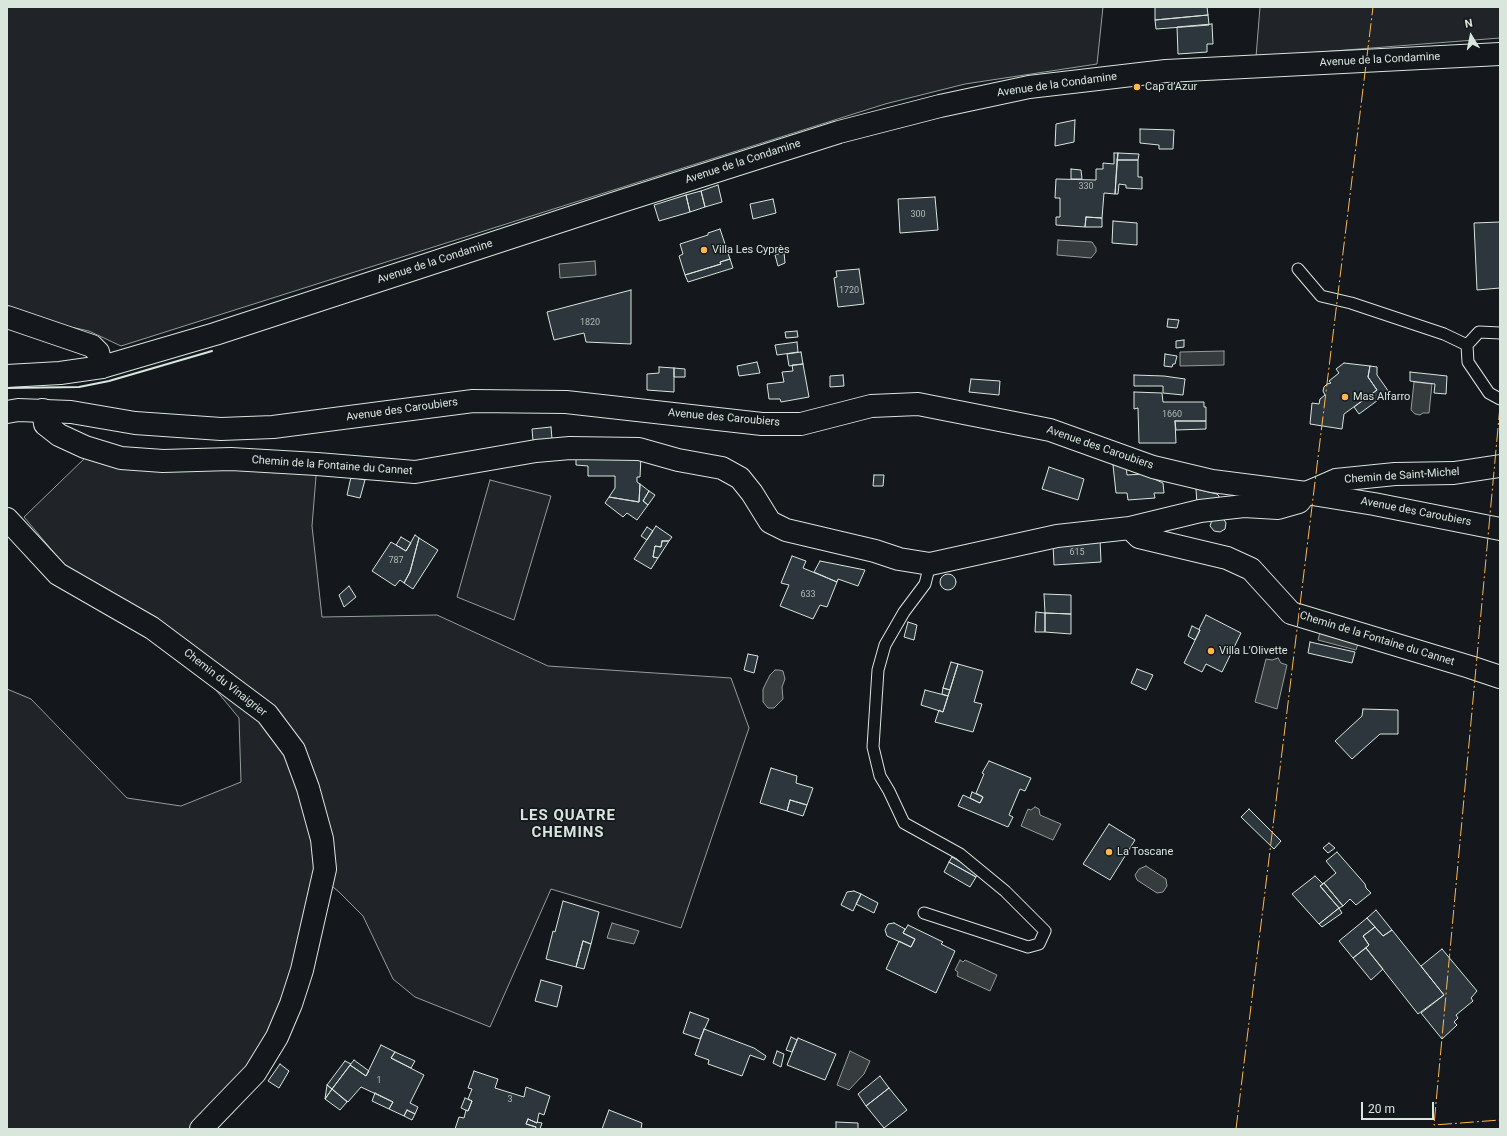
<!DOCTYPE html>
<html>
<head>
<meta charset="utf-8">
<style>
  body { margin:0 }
  #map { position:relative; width:1507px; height:1136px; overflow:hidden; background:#14181c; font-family:Roboto,sans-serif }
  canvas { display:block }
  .frame { position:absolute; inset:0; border:8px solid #d8e6dc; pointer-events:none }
  .north { position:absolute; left:1451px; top:16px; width:40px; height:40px; -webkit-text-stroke:3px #14181c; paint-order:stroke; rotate:350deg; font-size:11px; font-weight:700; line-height:16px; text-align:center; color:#d8e6dc }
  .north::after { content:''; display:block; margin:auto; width:14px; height:18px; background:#d8e6dc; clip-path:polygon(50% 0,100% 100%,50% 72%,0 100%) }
  .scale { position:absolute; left:1361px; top:1102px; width:73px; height:18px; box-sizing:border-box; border:2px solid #d8e6dc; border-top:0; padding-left:5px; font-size:12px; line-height:14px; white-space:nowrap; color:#d8e6dc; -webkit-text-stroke:3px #14181c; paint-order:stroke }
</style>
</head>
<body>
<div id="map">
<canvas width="1507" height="1136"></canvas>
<div class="frame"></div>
<div class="north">N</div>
<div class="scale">20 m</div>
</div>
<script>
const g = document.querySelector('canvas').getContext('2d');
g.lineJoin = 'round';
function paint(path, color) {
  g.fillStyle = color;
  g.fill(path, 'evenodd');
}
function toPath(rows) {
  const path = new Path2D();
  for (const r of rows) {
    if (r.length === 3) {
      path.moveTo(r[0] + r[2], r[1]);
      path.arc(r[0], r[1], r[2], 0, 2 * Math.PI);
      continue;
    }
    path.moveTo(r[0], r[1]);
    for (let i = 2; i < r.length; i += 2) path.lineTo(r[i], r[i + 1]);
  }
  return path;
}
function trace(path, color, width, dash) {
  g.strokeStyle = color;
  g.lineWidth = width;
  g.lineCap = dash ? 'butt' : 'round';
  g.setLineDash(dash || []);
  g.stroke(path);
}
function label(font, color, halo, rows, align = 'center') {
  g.font = font + ' Roboto,sans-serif';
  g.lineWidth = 3;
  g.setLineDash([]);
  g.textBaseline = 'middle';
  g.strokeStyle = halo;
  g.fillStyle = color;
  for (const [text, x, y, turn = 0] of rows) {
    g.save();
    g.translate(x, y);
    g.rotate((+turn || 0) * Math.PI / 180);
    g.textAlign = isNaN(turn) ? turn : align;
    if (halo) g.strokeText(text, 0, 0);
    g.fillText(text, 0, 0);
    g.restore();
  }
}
const green = toPath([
  [7,7,1103,7,1097,64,965,84,885,104,121,346,89,331,7,313,7,7],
  [1260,7,1500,7,1500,38,1256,57,1260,7],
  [86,457,317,464,312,526,322,617,437,615,548,666,731,678,749,728,681,928,551,889,490,1027,415,997,393,979,363,916,339,892,314,871,290,975,262,1050,192,1129,7,1129,7,689,31,699,127,798,181,806,241,782,239,718,159,621,66,567,24,517,86,457],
  [490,480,551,496,514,620,457,597,490,480]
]);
paint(green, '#202428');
trace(green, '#939e99', 1);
const water = toPath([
  [1058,240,1092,242,1096,248,1096,252,1091,258,1057,255,1058,240],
  [595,261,596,275,560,278,559,264,595,261],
  [1224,351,1224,365,1180,366,1180,352,1224,351],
  [1414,382,1432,384,1429,413,1423,413,1420,415,1415,414,1411,410,1414,382],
  [1321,628,1360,638,1356,650,1318,640,1321,628],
  [1278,658,1281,663,1287,665,1277,709,1255,702,1266,659,1272,660,1278,658],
  [775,670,779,670,783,671,785,679,782,687,783,699,774,708,768,708,763,702,763,689,770,675,775,670],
  [1035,807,1039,809,1040,815,1061,824,1053,840,1021,826,1028,809,1031,810,1035,807],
  [1146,866,1166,879,1167,886,1163,892,1157,893,1137,880,1135,875,1139,869,1146,866],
  [612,923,639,931,634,944,607,938,612,923],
  [960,960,963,962,965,960,997,975,990,991,957,976,958,972,955,970,960,960],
  [850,1051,870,1061,864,1074,849,1090,837,1085,850,1051]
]);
paint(water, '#363b3e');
trace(water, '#939e99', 1);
const building = toPath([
  [1155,7,1207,7,1208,15,1155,20,1155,7],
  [1208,15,1209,25,1156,29,1155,20,1208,15],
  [1212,24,1213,44,1207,44,1207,52,1178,54,1177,27,1212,24],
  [1075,120,1074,142,1055,146,1056,124,1075,120],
  [1140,129,1174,130,1173,149,1159,149,1159,145,1140,143,1140,129],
  [1114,153,1118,153,1115,194,1104,193,1102,218,1086,217,1085,227,1056,225,1056,217,1060,217,1060,198,1055,198,1056,179,1096,180,1096,169,1103,169,1103,163,1114,164,1114,153],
  [1118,153,1139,154,1138,160,1117,160,1118,153],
  [1117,160,1138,160,1138,177,1142,177,1142,189,1126,188,1126,185,1119,184,1118,194,1115,194,1117,160],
  [1071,169,1081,170,1082,179,1071,179,1071,169],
  [718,185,722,202,705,207,701,191,718,185],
  [701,191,705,207,690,212,686,195,701,191],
  [686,195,690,212,659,221,654,205,686,195],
  [935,197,938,230,900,233,898,199,935,197],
  [773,199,776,213,753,219,750,204,773,199],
  [1086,217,1102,218,1102,227,1085,227,1086,217],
  [1113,221,1137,223,1137,245,1112,243,1113,221],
  [1500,222,1500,288,1477,290,1474,223,1500,222],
  [720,229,730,259,720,262,721,264,685,275,679,256,683,254,680,244,708,235,708,233,720,229],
  [784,252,785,263,778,266,775,255,784,252],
  [730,259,733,268,688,282,685,275,721,264,720,262,730,259],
  [859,269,864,304,838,307,834,278,837,277,836,271,859,269],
  [631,290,631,344,586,342,584,333,554,340,547,312,631,290],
  [1168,319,1179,320,1177,328,1167,327,1168,319],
  [797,331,798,337,786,338,785,332,797,331],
  [1184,340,1184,347,1176,348,1176,341,1184,340],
  [797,342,798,352,777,355,775,345,797,342],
  [801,352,803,364,789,366,787,354,801,352],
  [1165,354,1177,356,1175,364,1173,364,1172,367,1164,366,1165,354],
  [757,362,760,373,739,376,737,366,757,362],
  [1344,363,1370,366,1368,377,1377,390,1344,414,1342,429,1310,424,1312,403,1319,404,1320,399,1325,395,1323,391,1324,387,1327,384,1331,383,1329,381,1339,373,1336,369,1344,363],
  [803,364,809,397,781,402,780,399,769,399,767,384,784,382,782,372,793,371,792,365,803,364],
  [1370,366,1377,367,1377,375,1389,392,1359,414,1354,407,1377,390,1368,377,1370,366],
  [659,367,674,368,674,392,647,390,647,374,659,373,659,367],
  [674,368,685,369,685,377,674,377,674,368],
  [1410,372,1447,376,1446,394,1434,393,1435,384,1410,381,1410,372],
  [843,375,844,386,830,387,830,376,843,375],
  [1134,375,1164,376,1185,379,1183,395,1163,393,1163,386,1134,386,1134,375],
  [971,379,1000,381,999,395,969,392,971,379],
  [1134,392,1162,393,1163,402,1204,402,1204,407,1206,407,1206,421,1175,421,1176,443,1139,443,1138,408,1134,409,1134,392],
  [1175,421,1206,421,1206,429,1176,430,1175,421],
  [551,427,552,439,533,441,532,429,551,427],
  [576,451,641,456,640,477,637,477,637,482,640,484,639,502,609,497,615,488,615,476,588,476,588,466,576,465,576,451],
  [1126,464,1127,475,1143,474,1163,483,1164,493,1154,493,1155,498,1128,500,1127,493,1116,493,1113,465,1126,464],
  [1049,467,1084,479,1078,500,1042,489,1049,467],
  [874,475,884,475,883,486,873,486,874,475],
  [351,477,365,480,360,498,347,495,351,477],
  [640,484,649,491,643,501,648,505,637,520,627,513,623,517,605,503,609,497,639,502,640,484],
  [1196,489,1217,494,1219,496,1219,498,1197,504,1196,489],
  [649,491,655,495,648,505,643,501,649,491],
  [1223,518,1226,523,1225,529,1220,532,1214,531,1210,526,1212,520,1223,518],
  [656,526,672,537,669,541,662,541,661,547,655,546,653,557,658,558,651,569,634,559,656,526],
  [647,527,653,531,647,540,641,536,647,527],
  [415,535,419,538,410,572,404,583,400,580,395,586,372,571,391,542,406,551,415,535],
  [401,537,411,543,406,551,396,545,401,537],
  [419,538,438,550,413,589,404,583,410,572,419,538],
  [1100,539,1101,562,1054,565,1053,544,1100,539],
  [662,541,669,541,658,558,653,557,655,546,661,547,662,541],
  [792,556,806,561,803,568,837,582,827,607,820,605,813,619,780,606,789,585,781,583,792,556],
  [820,561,865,570,858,586,838,579,837,582,814,572,820,561],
  [948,582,8],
  [349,586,356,597,344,607,339,595,349,586],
  [1044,594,1071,595,1071,614,1045,613,1044,594],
  [1036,612,1045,613,1045,632,1035,632,1036,612],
  [1045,613,1071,614,1071,634,1045,632,1045,613],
  [1206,615,1241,633,1222,672,1206,664,1202,672,1184,663,1200,630,1199,629,1206,615],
  [908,622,917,625,914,640,904,637,908,622],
  [1192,626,1200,630,1195,640,1188,636,1192,626],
  [1310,642,1355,652,1352,663,1308,653,1310,642],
  [748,654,758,656,754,673,744,670,748,654],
  [951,662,958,664,950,690,943,688,951,662],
  [958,664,983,671,974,702,982,704,973,732,935,722,939,710,943,712,958,664],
  [1137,669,1153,675,1146,690,1131,683,1137,669],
  [943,688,950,690,948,696,942,694,943,688],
  [925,690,948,696,943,712,921,705,925,690],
  [1363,709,1398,710,1398,734,1380,734,1352,759,1335,741,1362,716,1363,709],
  [989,761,1031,778,1025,791,1020,789,1009,815,1013,817,1008,827,958,806,963,795,980,803,983,797,976,793,984,774,982,773,989,761],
  [771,768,797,776,796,783,813,788,807,805,790,800,787,811,760,803,771,768],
  [972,792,983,797,980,803,970,798,972,792],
  [790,800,807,805,803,816,787,811,790,800],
  [1249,809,1281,841,1274,849,1241,817,1249,809],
  [1109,824,1135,840,1110,880,1083,864,1109,824],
  [1329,843,1335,848,1328,853,1323,848,1329,843],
  [1337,852,1365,884,1366,888,1371,893,1356,905,1350,899,1343,906,1324,883,1336,873,1326,861,1337,852],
  [952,857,978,872,976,877,949,862,952,857],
  [949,862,976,877,970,887,944,872,949,862],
  [1315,876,1323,884,1320,886,1339,908,1319,924,1292,894,1315,876],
  [1324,883,1343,906,1339,908,1320,886,1324,883],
  [854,891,861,894,853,911,841,905,847,892,854,891],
  [861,894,878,903,874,913,856,904,861,894],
  [563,901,599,912,591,944,583,941,576,967,546,959,553,931,555,932,563,901],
  [1339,908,1342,913,1322,927,1319,924,1339,908],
  [1376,910,1392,930,1383,936,1367,918,1376,910],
  [1367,918,1375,927,1363,936,1369,945,1353,958,1339,941,1367,918],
  [894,923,905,929,903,933,915,939,911,947,887,936,885,930,888,924,894,923],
  [908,925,943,942,941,944,955,951,936,993,886,969,899,941,911,947,915,939,903,933,908,925],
  [1375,927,1383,936,1392,930,1444,995,1418,1014,1366,948,1369,945,1363,936,1375,927],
  [583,941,591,944,584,969,576,967,583,941],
  [1366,948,1383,969,1371,980,1353,958,1366,948],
  [1442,949,1477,991,1471,998,1473,1001,1456,1015,1458,1018,1454,1022,1457,1025,1442,1039,1421,1013,1444,995,1421,966,1442,949],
  [541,980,562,986,557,1007,535,1001,541,980],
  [690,1012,709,1019,700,1039,683,1033,690,1012],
  [704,1029,754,1048,766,1056,764,1060,750,1055,742,1076,708,1064,709,1060,695,1055,704,1029],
  [791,1037,797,1040,792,1052,786,1050,791,1037],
  [798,1038,836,1054,825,1080,787,1065,798,1038],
  [381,1045,395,1052,391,1058,424,1075,410,1103,418,1107,415,1114,407,1110,404,1116,389,1109,393,1102,361,1087,348,1102,332,1089,350,1065,366,1076,381,1045],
  [777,1051,784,1054,781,1067,773,1063,777,1051],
  [395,1052,415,1061,411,1068,391,1058,395,1052],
  [354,1060,369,1071,366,1076,350,1065,354,1060],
  [345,1061,351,1064,332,1089,327,1085,345,1061],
  [280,1064,289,1071,279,1088,268,1081,280,1064],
  [474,1071,498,1079,495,1088,524,1097,526,1087,550,1096,544,1115,539,1113,537,1123,528,1119,526,1124,536,1127,535,1129,455,1129,459,1117,464,1118,466,1110,468,1111,472,1101,468,1099,472,1089,468,1088,474,1071],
  [880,1076,889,1088,866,1106,858,1094,880,1076],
  [327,1085,332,1089,325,1099,327,1085],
  [889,1088,907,1110,884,1128,866,1106,889,1088],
  [332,1089,347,1102,340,1110,325,1099,332,1089],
  [375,1093,393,1102,389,1109,372,1101,375,1093],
  [465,1098,472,1101,468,1111,461,1108,465,1098],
  [407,1110,415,1114,412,1120,404,1116,407,1110],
  [609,1110,642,1123,641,1129,602,1129,609,1110],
  [528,1119,537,1123,537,1122,542,1123,540,1129,535,1129,536,1127,526,1124,528,1119],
  [836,1122,858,1123,858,1129,836,1129,836,1122]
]);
paint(building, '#2c363c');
trace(building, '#d8e6dc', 1);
const service = toPath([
  [1298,269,1321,296,1351,303,1444,334,1467,345],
  [1500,333,1479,332,1467,345,1468,362,1489,393,1500,399],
  [924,913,1028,947,1039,944,1045,931,1005,891,960,854,904,823,889,791,880,776,873,747,878,670,885,645,904,612,925,584,930,564]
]);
const minor = toPath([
  [7,317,92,346,98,352,102,367],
  [43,410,45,424,59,435,85,447,121,458,163,461,231,459,317,464,415,472,536,451,570,448,639,449,678,460,722,468,740,478,752,493,770,522,786,530,875,551,899,559,930,564,1057,536,1130,528,1139,537,1227,558,1251,569,1291,613,1470,667,1500,677],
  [7,519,58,574,152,628,267,714,294,750,308,788,322,839,325,869,302,970,291,1004,277,1037,255,1073,201,1129],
  [1130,528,1200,511,1244,506,1278,508,1299,502,1306,493,1336,480,1395,474,1454,473,1500,466]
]);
const tertiary = toPath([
  [7,412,18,410,71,412,135,423,221,429,273,427,473,401,566,402,762,424,801,424,871,406,918,404,1050,430,1153,467,1212,481,1306,493,1374,504,1500,529]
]);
const secondary = toPath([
  [7,376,60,373,102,367,215,334,622,201,839,132,940,106,1029,87,1166,71,1500,54]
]);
trace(service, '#d8e6dc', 13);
trace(minor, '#d8e6dc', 24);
trace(tertiary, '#d8e6dc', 24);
trace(secondary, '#d8e6dc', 24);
trace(service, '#14181c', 11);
trace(minor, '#14181c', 22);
trace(tertiary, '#14181c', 22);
trace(secondary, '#14181c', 22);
trace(toPath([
  [7,388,79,387,109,381,212,351]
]), '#d8e6dc', 2);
trace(toPath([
  [1500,406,1434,1125,1500,1120],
  [1236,1129,1373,7]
]), '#ffb74d', 1, [14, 3, 2, 3]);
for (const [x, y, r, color] of [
  [1137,87,4,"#ffb74d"],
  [704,250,4,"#ffb74d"],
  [1345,397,4,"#ffb74d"],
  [1211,651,4,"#ffb74d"],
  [1109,852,4,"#ffb74d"]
]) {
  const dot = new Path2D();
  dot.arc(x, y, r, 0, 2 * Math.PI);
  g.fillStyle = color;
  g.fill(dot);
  trace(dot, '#14181c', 1.5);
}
label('9px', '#adbab4', null, [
  ["330",1086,187],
  ["300",918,215],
  ["1720",849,291],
  ["1820",590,323],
  ["1660",1172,415],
  ["615",1077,553],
  ["787",396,561],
  ["633",808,595],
  ["1",379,1081],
  ["3",510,1100]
]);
label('11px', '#d8e6dc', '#14181c', [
  ["Avenue de la Condamine",1380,60,-3],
  ["Avenue de la Condamine",1057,85,-8],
  ["Avenue de la Condamine",743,162,-18],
  ["Avenue de la Condamine",435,262,-18],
  ["Avenue des Caroubiers",402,410,-8],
  ["Avenue des Caroubiers",724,418,5],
  ["Avenue des Caroubiers",1100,448,19],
  ["Chemin de la Fontaine du Cannet",332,466,4],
  ["Chemin de Saint-Michel",1402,476,-4],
  ["Avenue des Caroubiers",1416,512,11],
  ["Chemin de la Fontaine du Cannet",1377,639,17],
  ["Chemin du Vinaigrier",225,683,38]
]);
label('11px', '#d8e6dc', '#14181c', [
  ["Cap d’Azur",1145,87],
  ["Villa Les Cyprès",712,250],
  ["Mas Alfarro",1353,397],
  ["Villa L'Olivette",1219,651],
  ["La Toscane",1117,852]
], 'left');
g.letterSpacing = '1px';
label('bold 15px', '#d8e6dc', '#14181c', [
  ["LES QUATRE",568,816],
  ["CHEMINS",568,833]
]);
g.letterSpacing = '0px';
</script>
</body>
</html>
